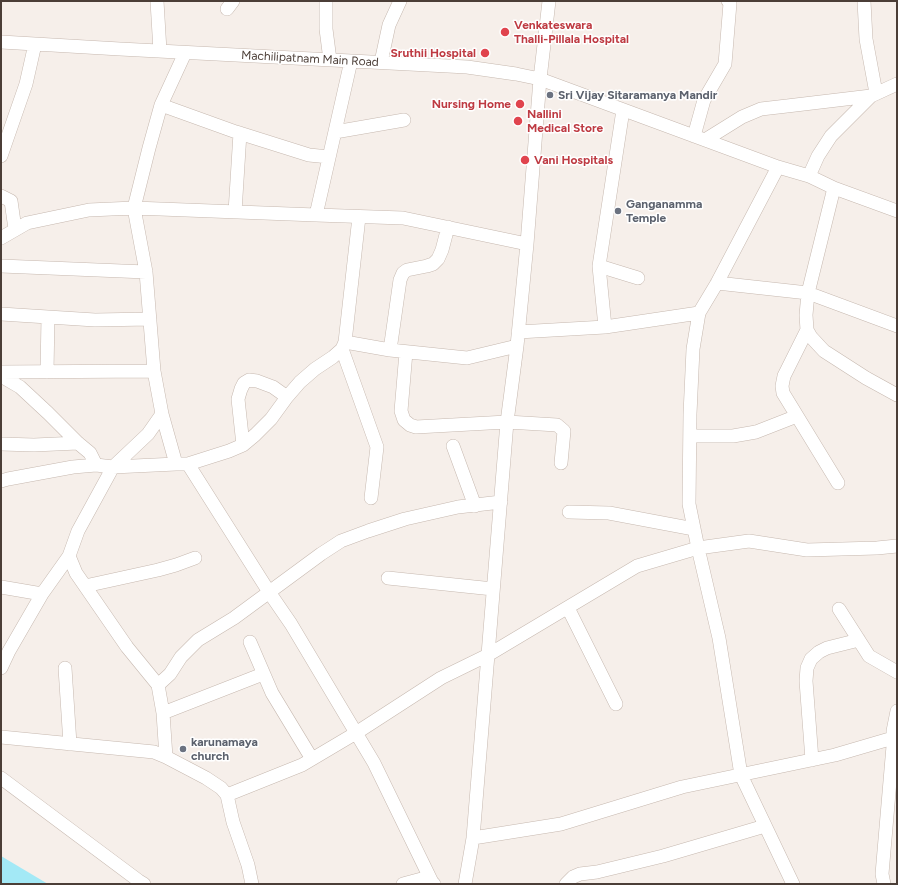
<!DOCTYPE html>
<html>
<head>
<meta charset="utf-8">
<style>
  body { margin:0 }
  #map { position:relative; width:898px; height:885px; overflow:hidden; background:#f6efea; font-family:Figtree,sans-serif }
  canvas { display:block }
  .frame { position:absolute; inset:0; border:2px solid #4b3e37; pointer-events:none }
</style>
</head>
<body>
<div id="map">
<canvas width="898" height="885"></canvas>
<div class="frame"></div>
</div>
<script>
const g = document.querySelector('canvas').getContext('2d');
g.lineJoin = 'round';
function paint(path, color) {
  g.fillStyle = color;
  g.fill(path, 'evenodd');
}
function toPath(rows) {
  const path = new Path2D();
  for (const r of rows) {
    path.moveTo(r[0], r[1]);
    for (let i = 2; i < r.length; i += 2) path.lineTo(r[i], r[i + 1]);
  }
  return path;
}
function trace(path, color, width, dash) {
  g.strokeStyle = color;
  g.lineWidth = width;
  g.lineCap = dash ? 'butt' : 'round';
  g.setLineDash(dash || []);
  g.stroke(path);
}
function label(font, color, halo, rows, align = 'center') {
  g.font = font + ' Figtree,sans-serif';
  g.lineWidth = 3;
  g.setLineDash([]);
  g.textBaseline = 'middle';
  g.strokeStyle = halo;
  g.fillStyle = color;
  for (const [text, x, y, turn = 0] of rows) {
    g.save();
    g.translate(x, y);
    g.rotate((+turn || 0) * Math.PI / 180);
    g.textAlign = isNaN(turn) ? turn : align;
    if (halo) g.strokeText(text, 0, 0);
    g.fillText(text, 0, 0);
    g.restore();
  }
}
paint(toPath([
  [1,856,48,884,1,884]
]), '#a3e9f6');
const minor = toPath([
  [157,1,160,51],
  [326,1,326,29,330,60],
  [864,1,866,39,876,93],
  [227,9,233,1],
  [1,42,120,49,467,67,516,74,540,79,778,167,809,176,834,188,897,211],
  [185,53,161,105,149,148,134,208,316,215],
  [351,61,316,215,403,218,527,244],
  [381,62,389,25,400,1],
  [871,96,897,84],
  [161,105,236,132,309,155,329,157],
  [623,110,599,266,638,278],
  [335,132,404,120],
  [694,136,704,100,725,64,730,3,728,1],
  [705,140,742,117,761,109,787,106,871,96,831,136,818,156,809,176],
  [1,156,26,84,35,44],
  [834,188,808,293,806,315,807,330,811,337,824,351,866,378,897,395],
  [1,196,11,201,15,229],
  [235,212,240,133],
  [359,217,345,342,390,350,467,358,517,346],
  [1,238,27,223,89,210,134,208,146,272,154,371,162,414,176,464,188,464],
  [1,266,146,272],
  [599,266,605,327],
  [717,283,808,293,897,326],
  [1,314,95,320,150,319],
  [807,330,784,376,782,386,783,393,838,483],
  [518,332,605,327,699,313],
  [345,342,342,349,333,357,315,369,300,382,287,397,271,419,255,435,243,445,229,451,188,464,269,592,291,624,374,763,432,882,434,884],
  [342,349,377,447,371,498],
  [390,350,400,280,403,273,407,270,427,266,433,264,438,259,442,250,448,227],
  [406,352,401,411,404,420,410,425,416,427,507,422,557,425,564,431,561,463],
  [1,372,154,371],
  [47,372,48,317],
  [1,376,20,387,48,413,78,443,90,453,96,465],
  [162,414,148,434,113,467,176,464],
  [690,436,733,436,756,432,797,416],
  [1,444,34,445,78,443],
  [243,445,238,399,241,389,244,383,249,380,257,381,273,387,287,397],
  [453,446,475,506],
  [1,481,8,479,73,467,96,465,113,467,78,531,69,556,76,573,127,647,158,685,170,674,181,657,198,640,234,618,321,554,341,541,368,531,405,519,458,507,501,502],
  [569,512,609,513,694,529],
  [388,578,493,589],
  [85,586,158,570,176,565,195,558],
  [1,587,42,594],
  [568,608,616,704],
  [839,609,869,656,897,672],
  [250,642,272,693,312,759],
  [1,668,9,651,42,594,69,556],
  [65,668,70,744],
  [158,685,163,713,166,757,206,778,221,788,227,795,233,822,248,865,252,884],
  [163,713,263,674],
  [1,737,154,752,166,757],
  [812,760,806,681,807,668,811,659,819,652,827,648,859,640],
  [1,778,139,881,144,884],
  [227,795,302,765,356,733,441,678,488,655,637,566,698,548,689,504,690,414,693,349,699,313,717,283,778,167],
  [473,838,561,824,682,787,835,755,893,738,897,736],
  [403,884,429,877],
  [465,884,473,838,507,422,517,346,527,244,540,79,549,1],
  [566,884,573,877,580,874,597,872,663,856,765,826],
  [793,884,741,775,719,638,698,548,749,541,807,550,877,548,897,546],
  [884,884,882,874,893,746,893,731,897,711]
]);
trace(minor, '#c6b8af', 14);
trace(minor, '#fff', 13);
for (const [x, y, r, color] of [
  [505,32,5,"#e0444e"],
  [485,53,5,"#e0444e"],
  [550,95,4,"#6b7280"],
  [520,104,5,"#e0444e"],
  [518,121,5,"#e0444e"],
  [525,160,5,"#e0444e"],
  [618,211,4,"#6b7280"],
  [183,749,4,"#6b7280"]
]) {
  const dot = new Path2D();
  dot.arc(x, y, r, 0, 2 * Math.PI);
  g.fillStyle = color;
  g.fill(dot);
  trace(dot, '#fff', 1.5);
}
label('bold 12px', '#be3a42', '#fff', [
  ["Venkateswara",514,25],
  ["Thalli-Pillala Hospital",514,39],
  ["Sruthii Hospital",476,53,"right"],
  ["Nursing Home",511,104,"right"],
  ["Nallini",527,114],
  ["Medical Store",527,128],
  ["Vani Hospitals",534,160]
], 'left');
label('12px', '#4b3e37', '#fff', [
  ["Machilipatnam Main Road",310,59,3]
]);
label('bold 12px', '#5b616d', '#fff', [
  ["Sri Vijay Sitaramanya Mandir",558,95],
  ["Ganganamma",626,204],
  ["Temple",626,218],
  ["karunamaya",191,742],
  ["church",191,756]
], 'left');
</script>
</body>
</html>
